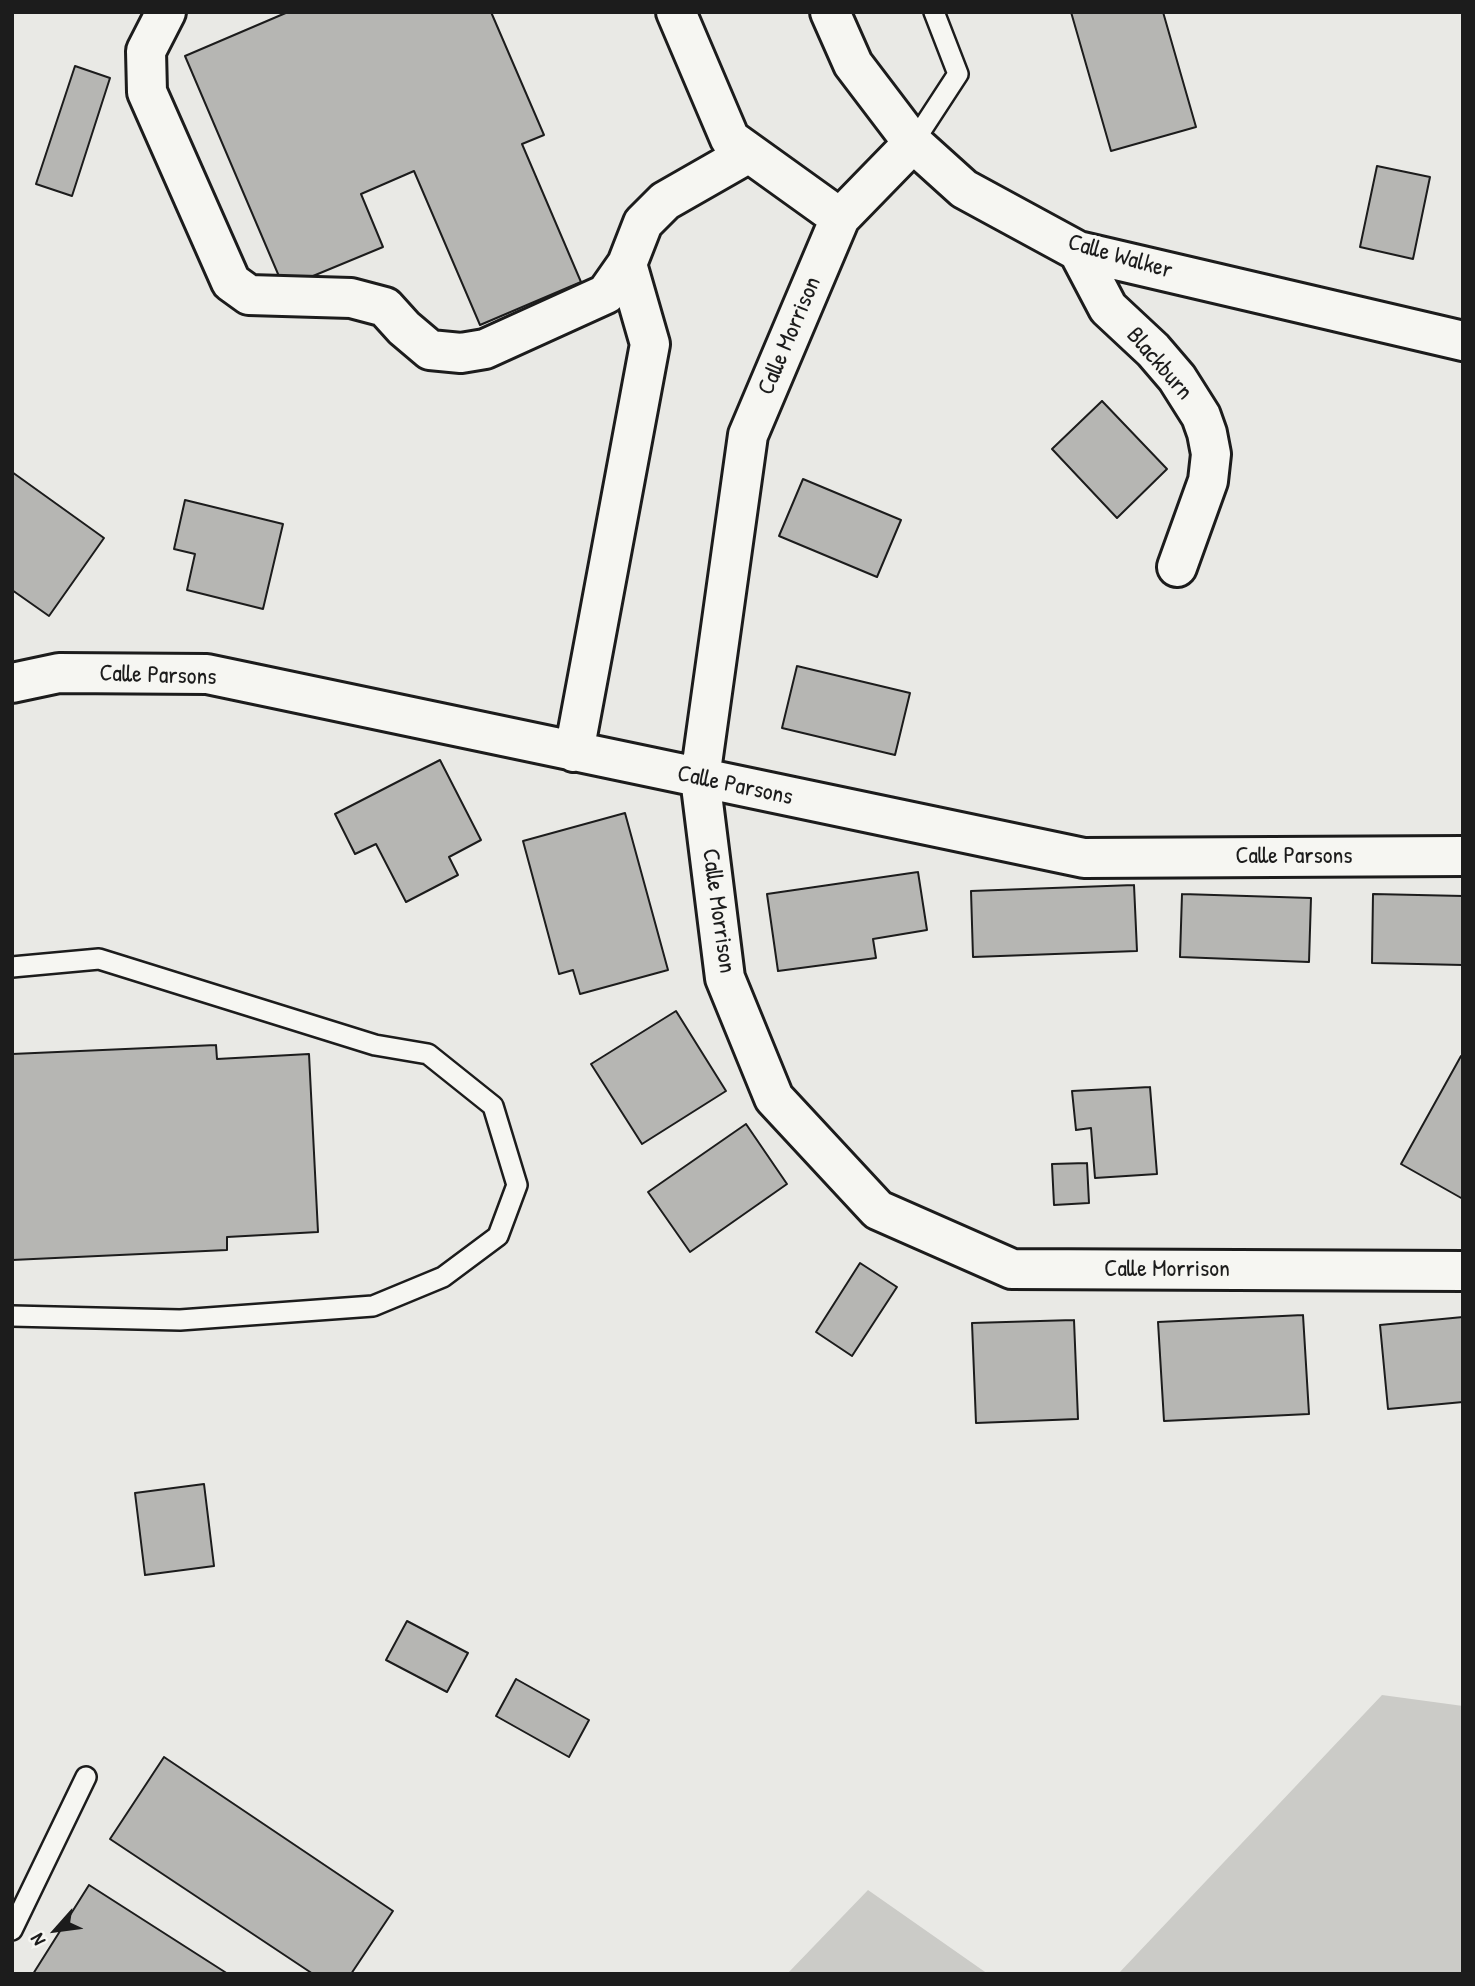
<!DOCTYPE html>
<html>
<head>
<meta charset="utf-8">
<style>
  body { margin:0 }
  #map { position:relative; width:1475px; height:1986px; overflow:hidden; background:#e9e9e5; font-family:"Patrick Hand",sans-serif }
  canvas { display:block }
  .frame { position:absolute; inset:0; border:14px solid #1c1c1c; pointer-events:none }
  .north { position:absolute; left:21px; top:1895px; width:70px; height:70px; -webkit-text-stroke:5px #f6f6f2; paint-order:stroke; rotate:242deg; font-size:19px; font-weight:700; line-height:28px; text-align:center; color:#1c1c1c }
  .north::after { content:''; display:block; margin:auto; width:24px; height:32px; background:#1c1c1c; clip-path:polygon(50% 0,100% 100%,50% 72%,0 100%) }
</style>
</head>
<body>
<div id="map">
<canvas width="1475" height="1986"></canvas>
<div class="frame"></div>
<div class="north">N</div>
</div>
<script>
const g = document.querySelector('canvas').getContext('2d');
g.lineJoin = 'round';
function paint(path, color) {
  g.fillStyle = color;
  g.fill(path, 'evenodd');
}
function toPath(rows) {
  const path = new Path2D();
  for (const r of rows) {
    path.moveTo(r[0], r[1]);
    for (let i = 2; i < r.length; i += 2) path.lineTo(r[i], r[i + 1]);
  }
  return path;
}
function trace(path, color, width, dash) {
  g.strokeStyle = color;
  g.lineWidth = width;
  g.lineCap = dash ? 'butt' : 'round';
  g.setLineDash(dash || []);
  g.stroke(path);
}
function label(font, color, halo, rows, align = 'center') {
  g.font = font + ' "Patrick Hand",sans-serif';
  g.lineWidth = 7;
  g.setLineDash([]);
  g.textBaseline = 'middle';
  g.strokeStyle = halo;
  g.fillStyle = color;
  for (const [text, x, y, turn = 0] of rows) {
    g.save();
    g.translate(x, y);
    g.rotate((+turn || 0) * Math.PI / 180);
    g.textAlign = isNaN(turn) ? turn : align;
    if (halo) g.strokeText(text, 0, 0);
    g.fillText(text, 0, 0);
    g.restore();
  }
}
paint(toPath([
  [1382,1695,1463,1706,1463,1974,1118,1974],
  [868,1890,988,1974,787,1974]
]), '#cbcbc7');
const building = toPath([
  [288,12,491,12,544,135,522,144,581,282,480,325,414,171,361,194,383,247,284,288,185,56,288,12],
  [1071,12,1163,12,1196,127,1111,151,1071,12],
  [75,66,110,78,72,196,36,184,75,66],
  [1377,166,1430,177,1413,259,1360,247,1377,166],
  [1102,401,1167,469,1117,518,1052,449,1102,401],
  [12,472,104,538,49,616,12,590,12,472],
  [803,479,901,520,877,577,779,536,803,479],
  [185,500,283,524,263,609,187,590,195,554,174,549,185,500],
  [797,666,910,693,895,755,782,728,797,666],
  [440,760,481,840,449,857,458,875,406,902,376,844,355,854,335,814,440,760],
  [625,813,668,970,580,994,573,970,559,974,523,841,625,813],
  [918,872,927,930,873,939,876,958,778,971,767,894,918,872],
  [1134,885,1137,951,973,957,971,891,1134,885],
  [1182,894,1311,898,1309,962,1180,957,1182,894],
  [1373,894,1463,896,1463,965,1372,963,1373,894],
  [676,1011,726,1091,642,1144,591,1064,676,1011],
  [216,1045,217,1059,309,1054,318,1232,227,1237,227,1250,12,1260,12,1054,216,1045],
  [1461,1056,1463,1057,1463,1199,1401,1164,1461,1056],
  [1150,1087,1157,1174,1095,1178,1091,1128,1076,1130,1072,1091,1150,1087],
  [746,1124,787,1184,690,1252,648,1192,746,1124],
  [1087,1163,1089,1203,1054,1205,1052,1164,1087,1163],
  [860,1263,897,1287,852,1356,816,1332,860,1263],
  [1303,1315,1309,1414,1164,1421,1158,1322,1303,1315],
  [1463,1317,1463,1402,1388,1409,1380,1325,1463,1317],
  [1074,1320,1078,1419,976,1423,972,1323,1074,1320],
  [204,1484,214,1566,145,1575,135,1493,204,1484],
  [407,1621,468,1653,447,1692,386,1660,407,1621],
  [516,1679,589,1720,569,1757,496,1716,516,1679],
  [164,1757,393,1911,351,1974,313,1974,110,1839,164,1757],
  [89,1885,228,1974,33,1974,89,1885]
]);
paint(building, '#b6b6b3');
trace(building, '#1c1c1c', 2);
const service = toPath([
  [913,143,958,74,934,12],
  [12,967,99,959,375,1045,428,1054,493,1106,517,1185,498,1236,443,1277,373,1306,180,1320,12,1316],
  [12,1930,86,1777]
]);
const minor = toPath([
  [166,12,146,51,147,92,231,282,249,295,351,298,385,307,404,328,430,350,461,353,485,349,606,294,627,264,643,223,665,201,749,153],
  [676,12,730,139,840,218],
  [830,12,853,64,913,143,964,189,1078,251,1463,341],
  [913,143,840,218,748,435,700,778,725,978,774,1098,878,1210,1012,1269,1463,1271],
  [1078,251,1108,308,1153,350,1177,378,1201,416,1207,433,1211,454,1208,481,1177,567],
  [12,683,59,673,207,674,1084,858,1463,856],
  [574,752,650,344,627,264]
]);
trace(service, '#1c1c1c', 24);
trace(minor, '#1c1c1c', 44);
trace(service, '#f6f6f2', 19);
trace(minor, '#f6f6f2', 38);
label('24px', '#1c1c1c', '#f6f6f2', [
  ["Calle Walker",1120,257,16],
  ["Calle Morrison",790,336,-67],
  ["Blackburn",1159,364,49],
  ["Calle Parsons",158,676,2],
  ["Calle Parsons",735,786,12],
  ["Calle Parsons",1294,857],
  ["Calle Morrison",718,911,82],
  ["Calle Morrison",1167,1270]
]);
</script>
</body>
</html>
